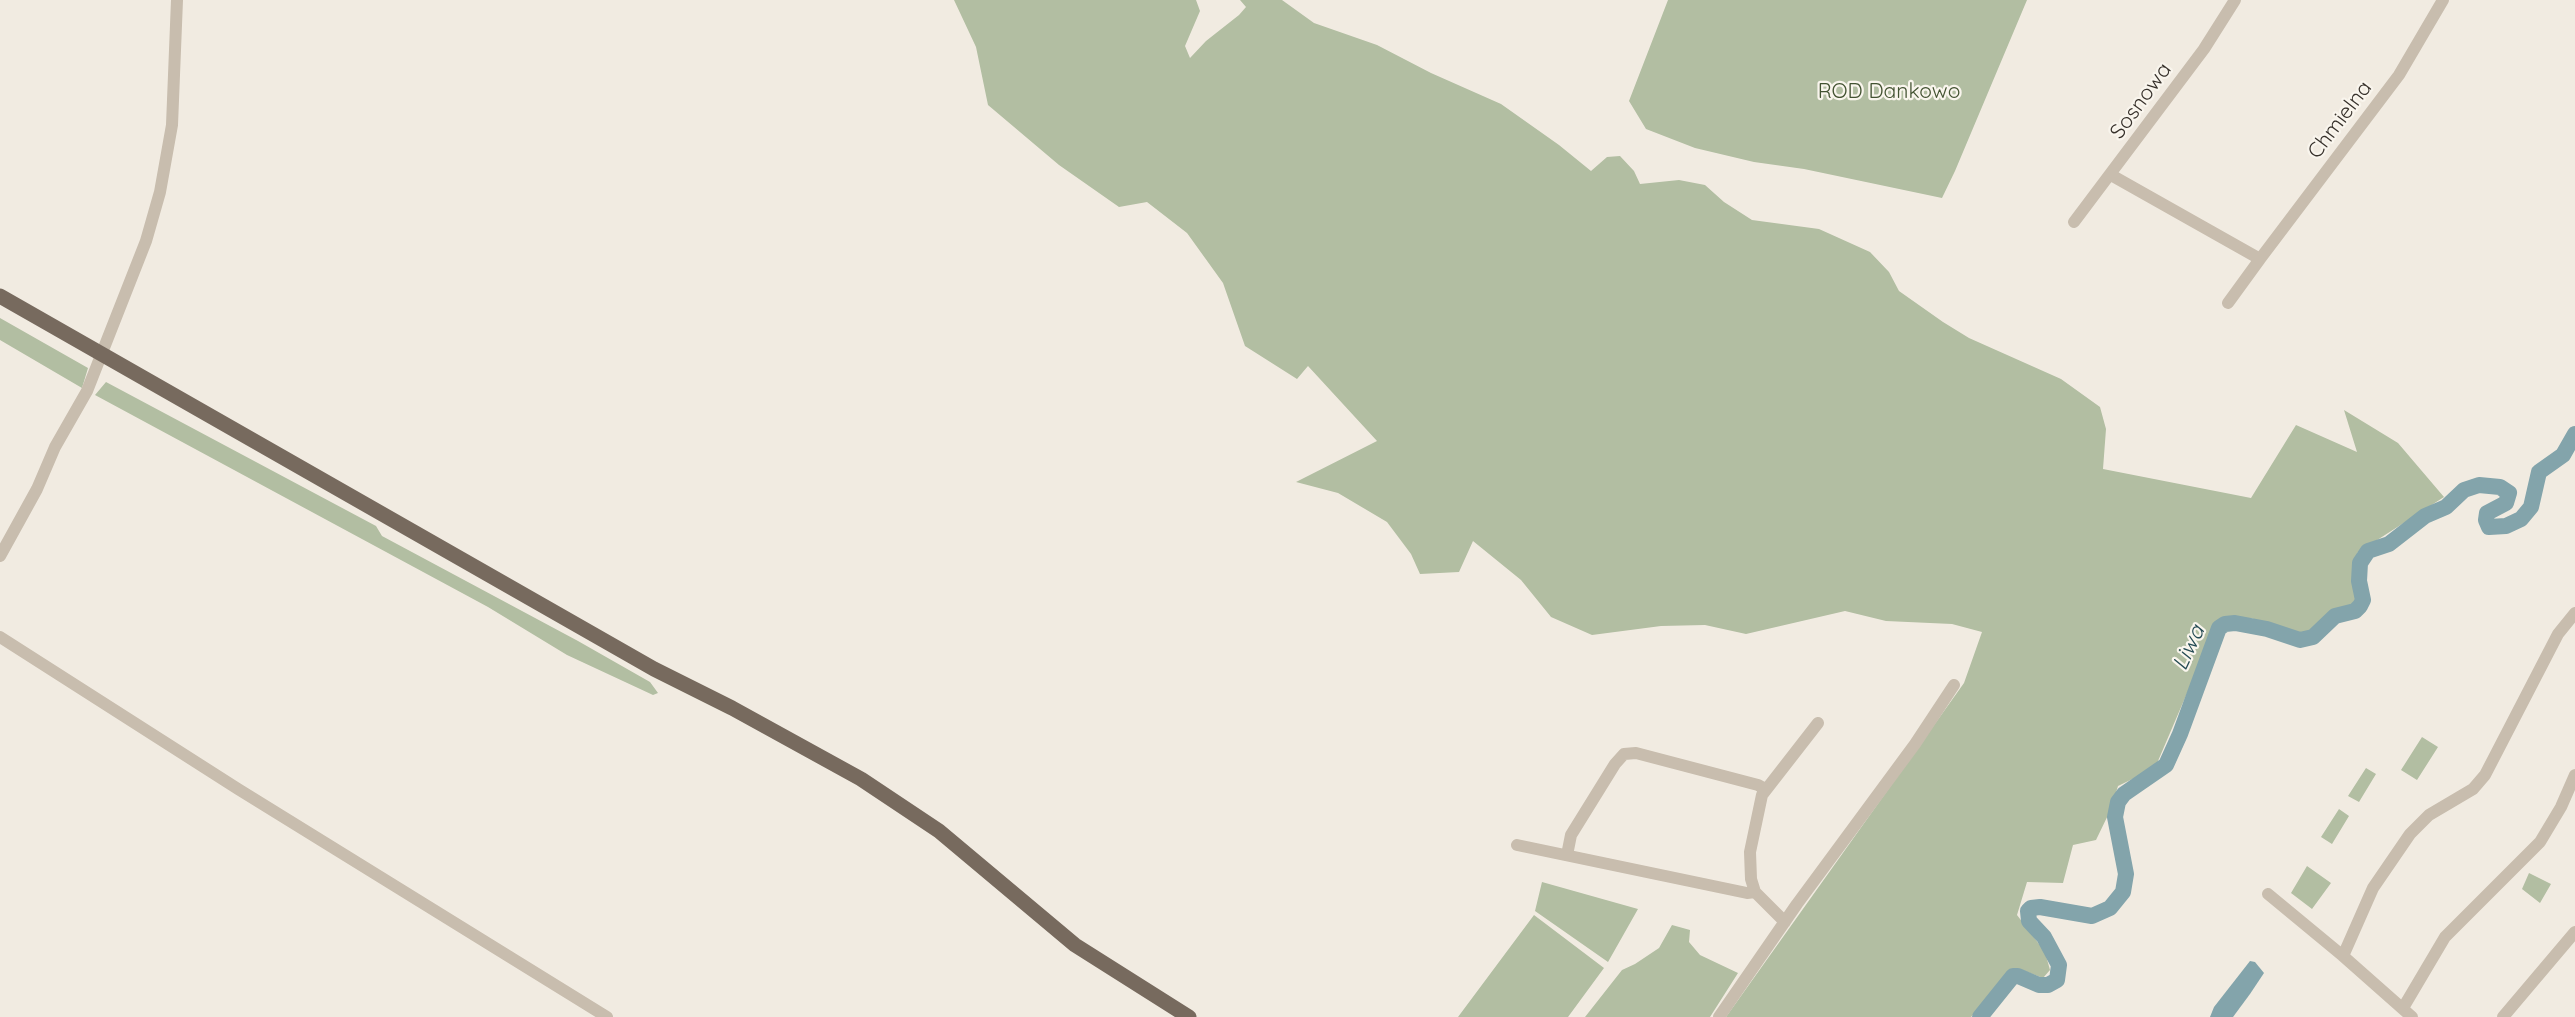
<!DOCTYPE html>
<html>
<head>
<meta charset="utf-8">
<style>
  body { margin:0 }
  canvas { display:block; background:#f1ebe1 }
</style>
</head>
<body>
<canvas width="2575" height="1017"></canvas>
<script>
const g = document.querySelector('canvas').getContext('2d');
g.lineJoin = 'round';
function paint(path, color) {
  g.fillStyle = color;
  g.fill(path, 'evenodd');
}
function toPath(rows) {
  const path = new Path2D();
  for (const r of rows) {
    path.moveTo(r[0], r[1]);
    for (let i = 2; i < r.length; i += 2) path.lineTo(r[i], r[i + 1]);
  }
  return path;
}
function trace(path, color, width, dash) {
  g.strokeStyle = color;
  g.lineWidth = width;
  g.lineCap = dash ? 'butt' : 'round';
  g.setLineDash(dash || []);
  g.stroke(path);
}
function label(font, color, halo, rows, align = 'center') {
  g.font = font + ' Quicksand,sans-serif';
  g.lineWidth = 4.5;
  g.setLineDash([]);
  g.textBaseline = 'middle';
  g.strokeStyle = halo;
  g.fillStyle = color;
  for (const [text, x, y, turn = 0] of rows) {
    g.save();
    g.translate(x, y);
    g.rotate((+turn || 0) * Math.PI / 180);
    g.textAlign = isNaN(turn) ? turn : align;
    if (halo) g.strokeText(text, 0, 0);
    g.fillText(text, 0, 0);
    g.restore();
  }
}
paint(toPath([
  [954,0,1196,0,1200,11,1185,46,1190,58,1206,41,1239,15,1246,7,1240,0,1282,0,1314,23,1377,45,1431,73,1501,104,1559,145,1591,171,1607,157,1620,156,1634,171,1640,184,1679,180,1705,185,1724,202,1752,220,1819,229,1870,252,1889,272,1899,291,1943,322,1969,338,2061,379,2100,407,2106,429,2103,469,2251,498,2296,425,2357,452,2344,410,2398,443,2444,497,2357,553,2358,602,2328,613,2313,631,2293,633,2251,618,2223,620,2208,644,2155,768,2118,786,2111,809,2096,840,2073,845,2063,883,2027,882,2017,915,2045,952,2050,970,2043,978,2017,968,1971,1017,1726,1017,1964,683,1982,632,1952,624,1886,621,1845,611,1746,634,1705,625,1661,626,1592,635,1551,617,1521,580,1473,541,1459,572,1420,574,1411,554,1387,522,1338,493,1296,482,1377,441,1308,366,1297,379,1245,346,1223,283,1187,233,1147,202,1119,207,1059,165,988,105,976,47],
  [1668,0,2027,0,1955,171,1942,198,1804,169,1754,162,1695,148,1646,129,1629,101],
  [0,318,88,368,82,388,0,340],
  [106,382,376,526,382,536,578,641,650,682,658,693,653,695,567,655,488,607,95,395],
  [2422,737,2438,747,2417,780,2401,770],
  [2366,768,2376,774,2359,802,2348,796],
  [2339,809,2349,816,2332,844,2321,837],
  [2307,866,2331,883,2312,909,2291,893],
  [2529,873,2551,884,2540,903,2522,889],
  [1542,882,1638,909,1608,962,1535,911],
  [1534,915,1604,968,1568,1017,1458,1017],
  [1672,925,1690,930,1689,942,1700,955,1738,973,1710,1017,1585,1017,1622,970,1635,964,1659,948]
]), '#b2bea2');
paint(toPath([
  [2250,961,2255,962,2264,973,2250,994,2233,1017,2210,1017,2214,1007]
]), '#83a4ab');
trace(toPath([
  [1980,1017,2013,976,2018,976,2039,985,2048,985,2057,980,2059,965,2044,937,2029,921,2028,911,2031,908,2040,907,2092,916,2110,908,2123,892,2126,874,2115,817,2118,802,2124,794,2166,765,2180,734,2219,628,2225,624,2235,623,2267,629,2300,640,2313,637,2335,616,2355,611,2360,606,2363,600,2359,581,2360,563,2368,551,2389,544,2425,516,2446,507,2464,490,2479,485,2500,487,2509,493,2506,503,2487,513,2486,520,2489,527,2506,526,2521,519,2531,507,2539,472,2563,455,2575,434]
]), '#83a4ab', 16);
trace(toPath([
  [2111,175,2260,259,2399,75,2443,0],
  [2074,222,2204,49,2235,0],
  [2228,303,2260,259],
  [0,556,37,489,55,447,87,391,146,241,160,192,172,125,177,0],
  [0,637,238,789,607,1017],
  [1517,845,1747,893,1755,892],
  [1567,855,1571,835,1615,764,1624,754,1636,753,1758,785,1765,789],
  [2268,894,2343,956,2412,1017],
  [1785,922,1755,892,1751,879,1750,852,1762,795,1818,723],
  [2343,956,2373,888,2410,834,2429,815,2473,789,2485,775,2558,634,2575,613],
  [2403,1008,2445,937,2540,842,2561,807,2575,775],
  [1719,1017,1797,904,1915,744,1954,685],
  [2503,1017,2575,932]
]), '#c8bdae', 12);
trace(toPath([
  [0,296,654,669,732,708,861,779,939,831,1075,945,1189,1017]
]), '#776a5e', 15);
label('21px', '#435332', '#f9f5ed', [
  ["ROD Dankowo",1889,92]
]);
label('21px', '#37312b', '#f9f5ed', [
  ["Sosnowa",2141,101,-54],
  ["Chmielna",2340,120,-53]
]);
label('italic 22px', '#254b54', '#f9f5ed', [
  ["Liwa",2189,648,-65]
]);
</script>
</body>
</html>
